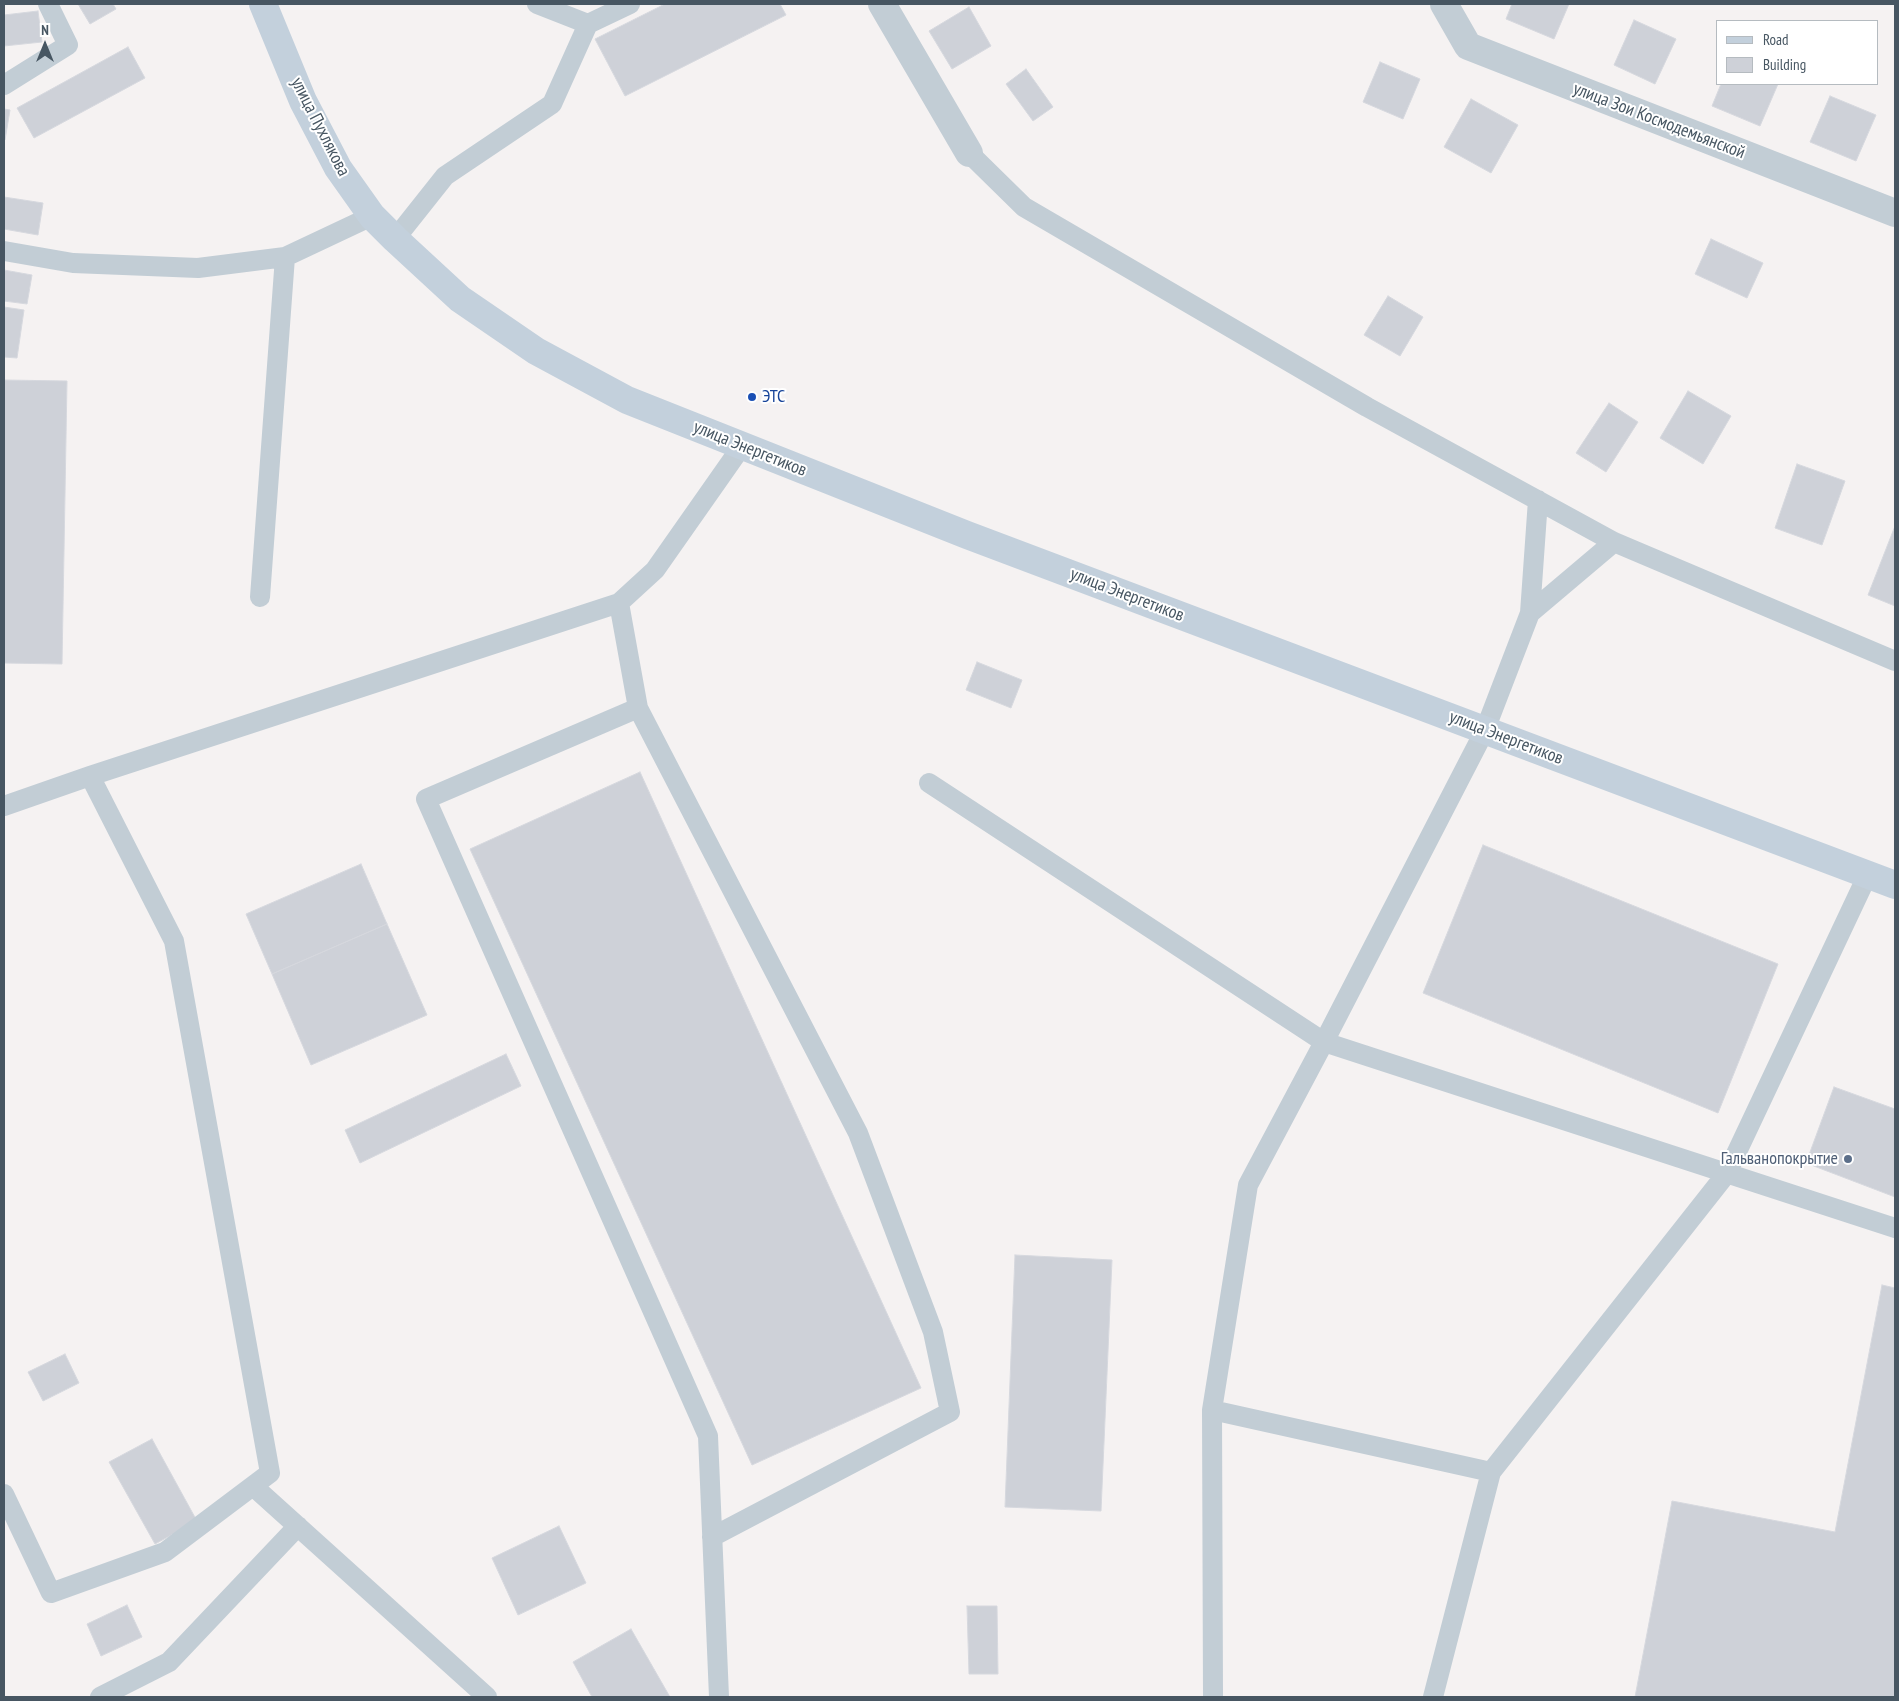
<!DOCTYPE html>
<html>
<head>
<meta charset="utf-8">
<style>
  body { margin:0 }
  #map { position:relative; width:1899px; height:1701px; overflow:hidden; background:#f5f2f2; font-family:"PT Sans Narrow",sans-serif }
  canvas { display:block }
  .frame { position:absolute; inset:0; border:5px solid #475662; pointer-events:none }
  .legend { position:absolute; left:1716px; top:20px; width:162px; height:65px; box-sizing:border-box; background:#fff; border:1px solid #b5bbc0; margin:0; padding:6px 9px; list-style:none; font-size:15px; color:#475662 }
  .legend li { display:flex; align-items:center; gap:10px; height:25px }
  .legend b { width:25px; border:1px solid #b5bbc0 }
  .north { position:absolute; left:20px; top:20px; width:50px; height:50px; -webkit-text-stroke:4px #fff; paint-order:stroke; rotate:0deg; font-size:14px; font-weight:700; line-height:20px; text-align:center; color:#475662 }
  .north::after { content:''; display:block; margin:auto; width:18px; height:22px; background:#475662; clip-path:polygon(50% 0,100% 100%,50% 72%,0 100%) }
</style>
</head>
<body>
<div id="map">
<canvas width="1899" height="1701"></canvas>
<div class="frame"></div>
<ul class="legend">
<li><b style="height:6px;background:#c3d0dc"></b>Road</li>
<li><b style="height:14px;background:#ced1d8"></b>Building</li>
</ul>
<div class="north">N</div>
</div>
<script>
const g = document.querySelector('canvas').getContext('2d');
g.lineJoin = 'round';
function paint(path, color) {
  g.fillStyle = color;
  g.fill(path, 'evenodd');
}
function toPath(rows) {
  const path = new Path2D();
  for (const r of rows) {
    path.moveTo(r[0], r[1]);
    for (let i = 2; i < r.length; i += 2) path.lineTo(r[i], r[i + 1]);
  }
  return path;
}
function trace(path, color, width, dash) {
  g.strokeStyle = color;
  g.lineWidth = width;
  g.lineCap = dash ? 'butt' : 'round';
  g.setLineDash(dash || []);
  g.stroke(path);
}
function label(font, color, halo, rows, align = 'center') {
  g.font = font + ' "PT Sans Narrow",sans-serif';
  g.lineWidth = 4;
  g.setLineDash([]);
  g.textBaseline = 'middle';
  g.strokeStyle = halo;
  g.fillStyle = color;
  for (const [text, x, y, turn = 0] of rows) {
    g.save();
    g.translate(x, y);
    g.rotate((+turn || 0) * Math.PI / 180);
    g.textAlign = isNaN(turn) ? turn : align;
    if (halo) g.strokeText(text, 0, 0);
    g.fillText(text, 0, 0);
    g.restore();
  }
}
const building = toPath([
  [78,4,113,4,116,9,90,24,78,4],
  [665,4,780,4,786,15,625,96,595,39,665,4],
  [1512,4,1569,4,1554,39,1506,19,1512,4],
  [969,7,991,46,952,69,929,31,969,7],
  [38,11,42,42,4,46,4,15,38,11],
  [1634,20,1676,39,1655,84,1614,65,1634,20],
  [128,47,145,78,34,138,17,108,128,47],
  [1380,62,1420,79,1403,119,1363,102,1380,62],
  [1026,69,1053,107,1033,121,1006,84,1026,69],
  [1721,84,1778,84,1760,126,1712,106,1721,84],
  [1830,96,1876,115,1856,161,1810,142,1830,96],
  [1471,99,1518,125,1491,173,1444,147,1471,99],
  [4,109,10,110,5,140,4,140,4,109],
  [4,197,43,203,38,235,4,229,4,197],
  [1711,239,1763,263,1747,298,1695,274,1711,239],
  [4,270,32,275,27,304,4,301,4,270],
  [1388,296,1423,317,1400,356,1364,335,1388,296],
  [4,307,24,310,17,358,4,357,4,307],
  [4,380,67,381,62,664,4,663,4,380],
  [1688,391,1731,416,1703,464,1660,438,1688,391],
  [1609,403,1638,422,1606,472,1576,453,1609,403],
  [1797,464,1845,481,1822,545,1775,528,1797,464],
  [1895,526,1895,606,1868,595,1895,526],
  [977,662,1022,680,1011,708,966,690,977,662],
  [640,772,921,1388,752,1465,470,849,640,772],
  [1483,845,1778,964,1718,1113,1423,993,1483,845],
  [361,864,387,924,272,974,246,914,361,864],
  [387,924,427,1015,311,1065,272,974,387,924],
  [506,1054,521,1086,360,1163,345,1130,506,1054],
  [1834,1087,1895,1109,1895,1197,1806,1163,1834,1087],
  [1015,1255,1112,1260,1101,1511,1005,1507,1015,1255],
  [1882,1285,1895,1288,1895,1697,1635,1697,1672,1501,1835,1532,1882,1285],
  [65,1354,79,1383,43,1401,28,1372,65,1354],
  [152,1439,197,1521,155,1544,109,1462,152,1439],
  [559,1526,586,1583,518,1615,492,1558,559,1526],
  [127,1605,142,1637,101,1656,87,1624,127,1605],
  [967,1606,997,1606,998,1674,969,1674,967,1606],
  [631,1629,670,1697,592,1697,573,1662,631,1629]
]);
paint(building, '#ced1d8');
trace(building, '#d6d8de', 1);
trace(toPath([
  [537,4,588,24],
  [4,85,68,45,48,4],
  [969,153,1024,207,1367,407,1614,542,1895,661],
  [395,239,445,176,552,104,588,24,630,4],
  [4,251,73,263,198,268,285,257,372,216],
  [1614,542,1530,613,1485,730,1324,1042,1248,1185,1212,1410,1491,1472,1727,1173,1868,874],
  [260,597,285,257],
  [619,603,638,708,858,1133,933,1332,950,1412,712,1537],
  [1530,613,1538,500],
  [638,708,426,799,708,1436,719,1697],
  [929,783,1324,1042,1895,1228],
  [4,806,90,776,619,603,655,570,742,446],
  [1212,1410,1213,1697],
  [253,1486,487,1697],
  [4,1494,51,1593,165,1552,270,1473,174,941,90,776],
  [100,1697,169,1662,298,1526],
  [1433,1697,1491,1472]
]), '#c2cdd5', 20);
trace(toPath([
  [882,4,969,153],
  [1444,4,1468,46,1895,213]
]), '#c2cdd5', 28);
trace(toPath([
  [263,4,303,101,338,168,372,216,395,239,460,299,536,351,627,400,967,535,1895,885]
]), '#c3d0dc', 28);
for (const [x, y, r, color] of [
  [752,397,5,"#1a4fb4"],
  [1848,1159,5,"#5c6f8a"]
]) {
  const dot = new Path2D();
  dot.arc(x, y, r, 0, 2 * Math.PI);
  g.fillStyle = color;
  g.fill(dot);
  trace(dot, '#fff', 2);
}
label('18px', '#475662', '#fff', [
  ["улица Зои Космодемьянской",1659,121,21],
  ["улица Пухлякова",320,127,63],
  ["улица Энергетиков",750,449,22],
  ["улица Энергетиков",1127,595,21],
  ["улица Энергетиков",1506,738,21]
]);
label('18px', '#164399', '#fff', [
  ["ЭТС",762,397]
], 'left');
label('18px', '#4e5e75', '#fff', [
  ["Гальванопокрытие",1838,1159]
], 'right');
</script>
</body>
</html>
